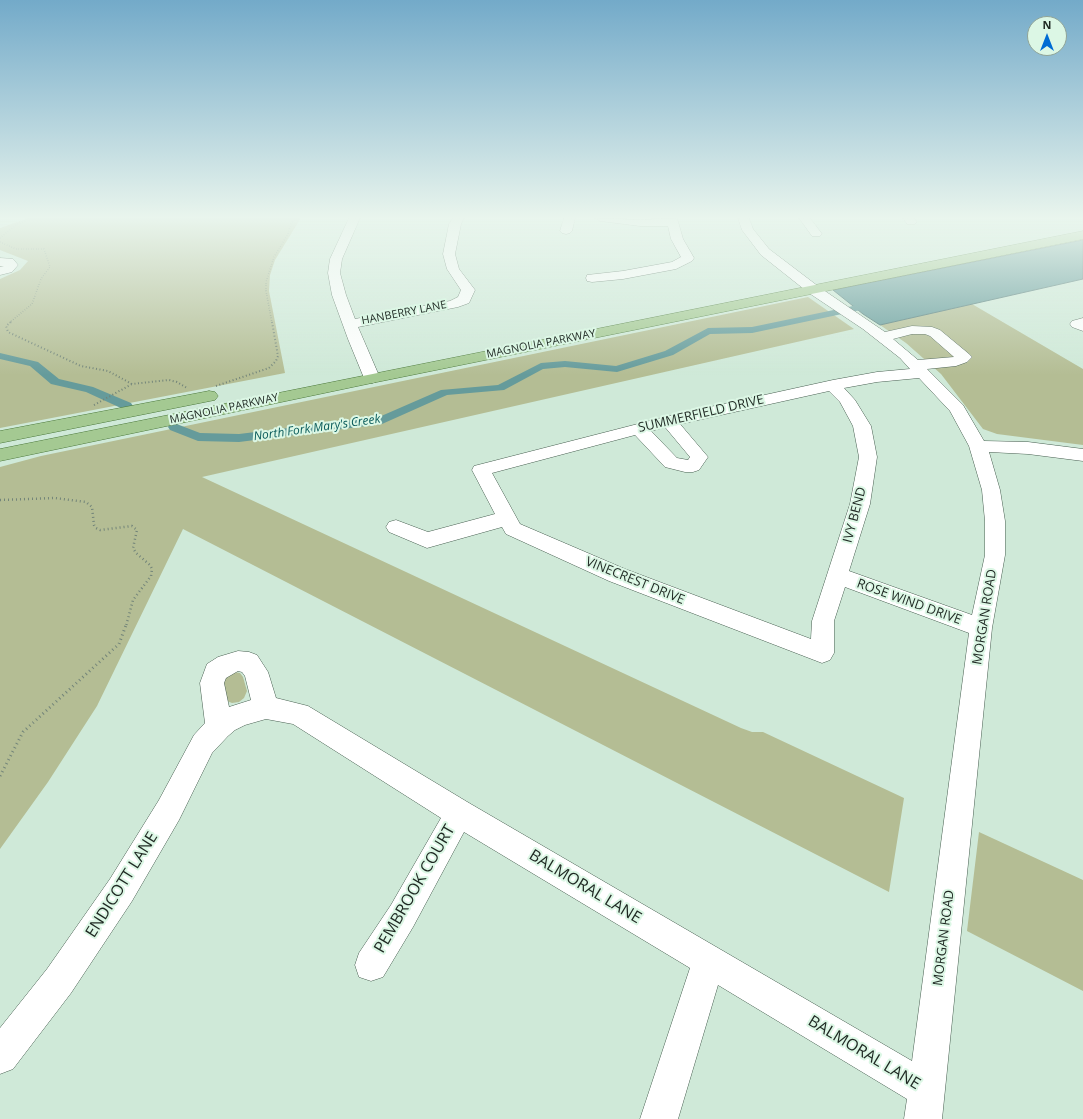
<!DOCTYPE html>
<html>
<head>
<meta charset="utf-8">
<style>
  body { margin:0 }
  #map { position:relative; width:1083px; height:1119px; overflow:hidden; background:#cfe9d8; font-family:"Open Sans",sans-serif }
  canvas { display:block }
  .north { position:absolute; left:1027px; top:16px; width:40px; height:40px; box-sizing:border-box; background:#dcf7e5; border:1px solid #90a497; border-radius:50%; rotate:0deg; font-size:11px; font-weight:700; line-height:16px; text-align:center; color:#1e2822 }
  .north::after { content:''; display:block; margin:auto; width:14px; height:18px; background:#006cd4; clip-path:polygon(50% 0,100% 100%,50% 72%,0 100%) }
</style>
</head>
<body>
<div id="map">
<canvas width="1083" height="1119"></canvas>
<div class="north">N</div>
</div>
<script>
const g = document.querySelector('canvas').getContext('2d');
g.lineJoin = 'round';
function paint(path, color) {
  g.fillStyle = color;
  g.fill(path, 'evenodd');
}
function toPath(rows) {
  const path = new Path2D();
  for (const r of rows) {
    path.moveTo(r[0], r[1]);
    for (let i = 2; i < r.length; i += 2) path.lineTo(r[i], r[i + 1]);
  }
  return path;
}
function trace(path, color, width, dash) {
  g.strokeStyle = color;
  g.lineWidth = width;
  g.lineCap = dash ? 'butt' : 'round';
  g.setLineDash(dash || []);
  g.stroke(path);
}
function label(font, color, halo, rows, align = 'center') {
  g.font = font + ' "Open Sans",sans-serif';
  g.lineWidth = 4;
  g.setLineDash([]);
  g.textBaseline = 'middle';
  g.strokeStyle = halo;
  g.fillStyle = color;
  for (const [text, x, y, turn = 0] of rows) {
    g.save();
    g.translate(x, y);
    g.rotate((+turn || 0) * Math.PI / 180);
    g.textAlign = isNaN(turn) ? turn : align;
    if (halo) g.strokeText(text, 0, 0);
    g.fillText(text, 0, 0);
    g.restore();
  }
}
paint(toPath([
  [28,218,301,218,275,260,270,275,269,291,285,373,0,428,0,279,20,270,28,261,0,250,0,228],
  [808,297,854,329,202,477,741,728,752,732,763,732,904,798,889,892,183,529,97,706,48,782,0,849,0,467,41,456],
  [972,304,1083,369,1083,445,997,434,983,429,941,374,906,343,880,325],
  [234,672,240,673,243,677,247,691,244,698,239,702,232,703,227,701,223,681,227,675],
  [979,832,1083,880,1083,991,967,931]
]), '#b4bd94');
const water = toPath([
  [1083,240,1083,279,880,325,863,314,833,290,1083,240]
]);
paint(water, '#659b9b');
trace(water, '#507877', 1);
paint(toPath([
  [877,301,882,304,880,306,752,333,710,334,673,355,617,372,565,367,543,369,504,390,447,395,382,424,239,442,198,441,170,430,168,427,170,424,174,423,200,433,239,434,379,417,441,390,498,385,541,363,565,361,616,366,665,351,708,328,752,327,877,301],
  [0,353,38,362,59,379,93,387,131,403,133,406,131,409,123,409,86,392,51,384,30,366,0,359,0,353]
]), '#659b9b');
const minor = toPath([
  [349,218,360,218,342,259,340,273,346,295,355,319,450,301,458,297,461,290,447,269,443,254,449,224,453,218,464,218,461,224,455,254,459,269,475,290,469,303,458,307,358,327,380,378,378,381,372,383,366,381,364,378,348,339,332,295,328,273,330,259,349,218],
  [564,218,575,218,572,231,570,233,566,234,562,233,560,231,564,218],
  [595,218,640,220,677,218,683,239,694,258,692,261,676,269,623,279,592,282,587,281,586,278,587,275,623,271,672,262,681,257,671,239,668,226,640,226,600,221,595,218],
  [738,218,749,218,753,229,769,249,819,287,885,332,912,326,932,327,940,330,969,354,972,357,967,362,956,366,927,369,963,405,984,441,1028,442,1083,449,1083,461,1028,454,989,452,1000,490,1005,521,1005,555,992,628,942,1119,904,1119,907,1099,718,985,678,1119,640,1119,690,968,464,832,413,927,383,977,371,981,359,977,355,965,359,953,391,905,441,818,293,724,266,719,245,725,235,730,228,736,212,753,179,820,132,901,71,993,13,1069,0,1074,0,1028,47,969,110,879,159,800,194,735,205,723,200,683,207,664,218,657,238,651,249,652,257,655,268,672,276,698,308,706,469,803,912,1061,969,633,845,587,834,621,834,653,830,660,822,663,609,581,506,534,502,527,427,548,389,532,386,527,389,522,396,520,428,532,495,514,472,470,474,466,669,416,833,380,877,372,910,369,900,358,863,329,809,293,761,255,742,230,738,218],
  [912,334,925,334,930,336,954,357,918,360,893,339,912,334],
  [919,378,950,411,969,446,982,490,985,521,985,555,972,615,849,571,870,504,877,457,871,426,855,400,844,388,877,382,919,378],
  [829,391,840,402,853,426,859,457,850,504,812,621,811,639,625,569,520,524,492,473,635,435,665,467,685,472,693,472,699,470,708,457,680,424,829,391],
  [665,427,690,457,688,460,677,458,651,431,665,427],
  [238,671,242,672,245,676,251,700,229,707,224,683,226,678,238,671],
  [799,218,810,218,822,234,820,236,812,236,799,218],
  [903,218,914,218,917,222,915,224,907,224,903,218],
  [0,258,13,259,18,265,12,272,0,275,0,267,4,266,0,266,0,258],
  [1083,318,1083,331,1072,327,1070,324,1072,321,1083,318]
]);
const major = toPath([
  [1083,231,1083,239,372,383,0,461,0,449,1083,231],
  [209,391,215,392,218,396,215,400,0,443,0,431,209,391]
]);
trace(minor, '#485f51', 1);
trace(major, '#4d793c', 1);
trace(toPath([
  [0,238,17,224,34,218],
  [0,242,16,249,44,249,50,267,41,279,32,304,9,323],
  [272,323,266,291,266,282,274,257,288,234,291,224,295,218]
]), '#728479', 1.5, [0.5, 2]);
trace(toPath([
  [11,322,6,326,8,332,81,366,108,371,132,384,169,380,177,382,187,388],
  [216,386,269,368,276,361,278,356,272,322],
  [94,405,132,384]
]), '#728479', 2, [1, 2.5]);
trace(toPath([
  [0,500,55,498,86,502,92,507,94,525,96,528,100,530,132,526,137,530,133,548,136,553,150,565,152,569,151,576,133,600,126,626]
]), '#728479', 2.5, [1, 3]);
trace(toPath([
  [0,776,23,732,119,644,126,625]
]), '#728479', 3, [1, 3.5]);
paint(minor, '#fff');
paint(major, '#a4c992');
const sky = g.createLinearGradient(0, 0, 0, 375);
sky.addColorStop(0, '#73aac9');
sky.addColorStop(0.58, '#e9f5ed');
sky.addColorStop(1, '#e9f5ed00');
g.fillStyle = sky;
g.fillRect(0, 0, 1083, 375);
label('11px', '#1e2822', '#dcf7e5', [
  ["HANBERRY LANE",404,313,-11],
  ["MAGNOLIA PARKWAY",541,344,-11],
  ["MAGNOLIA PARKWAY",224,409,-12]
]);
label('italic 12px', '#075959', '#dcf7e5', [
  ["North Fork Mary's Creek",317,428,-8]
]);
label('13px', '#1e2822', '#dcf7e5', [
  ["SUMMERFIELD DRIVE",701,414,-13],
  ["IVY BEND",855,515,-75],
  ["VINECREST DRIVE",635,581,22],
  ["ROSE WIND DRIVE",909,602,20],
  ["MORGAN ROAD",985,617,-81],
  ["MORGAN ROAD",944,938,-83]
]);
label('16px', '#1e2822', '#dcf7e5', [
  ["ENDICOTT LANE",122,885,-58],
  ["BALMORAL LANE",585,887,31],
  ["PEMBROOK COURT",415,889,-60],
  ["BALMORAL LANE",864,1053,31]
]);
</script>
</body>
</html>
